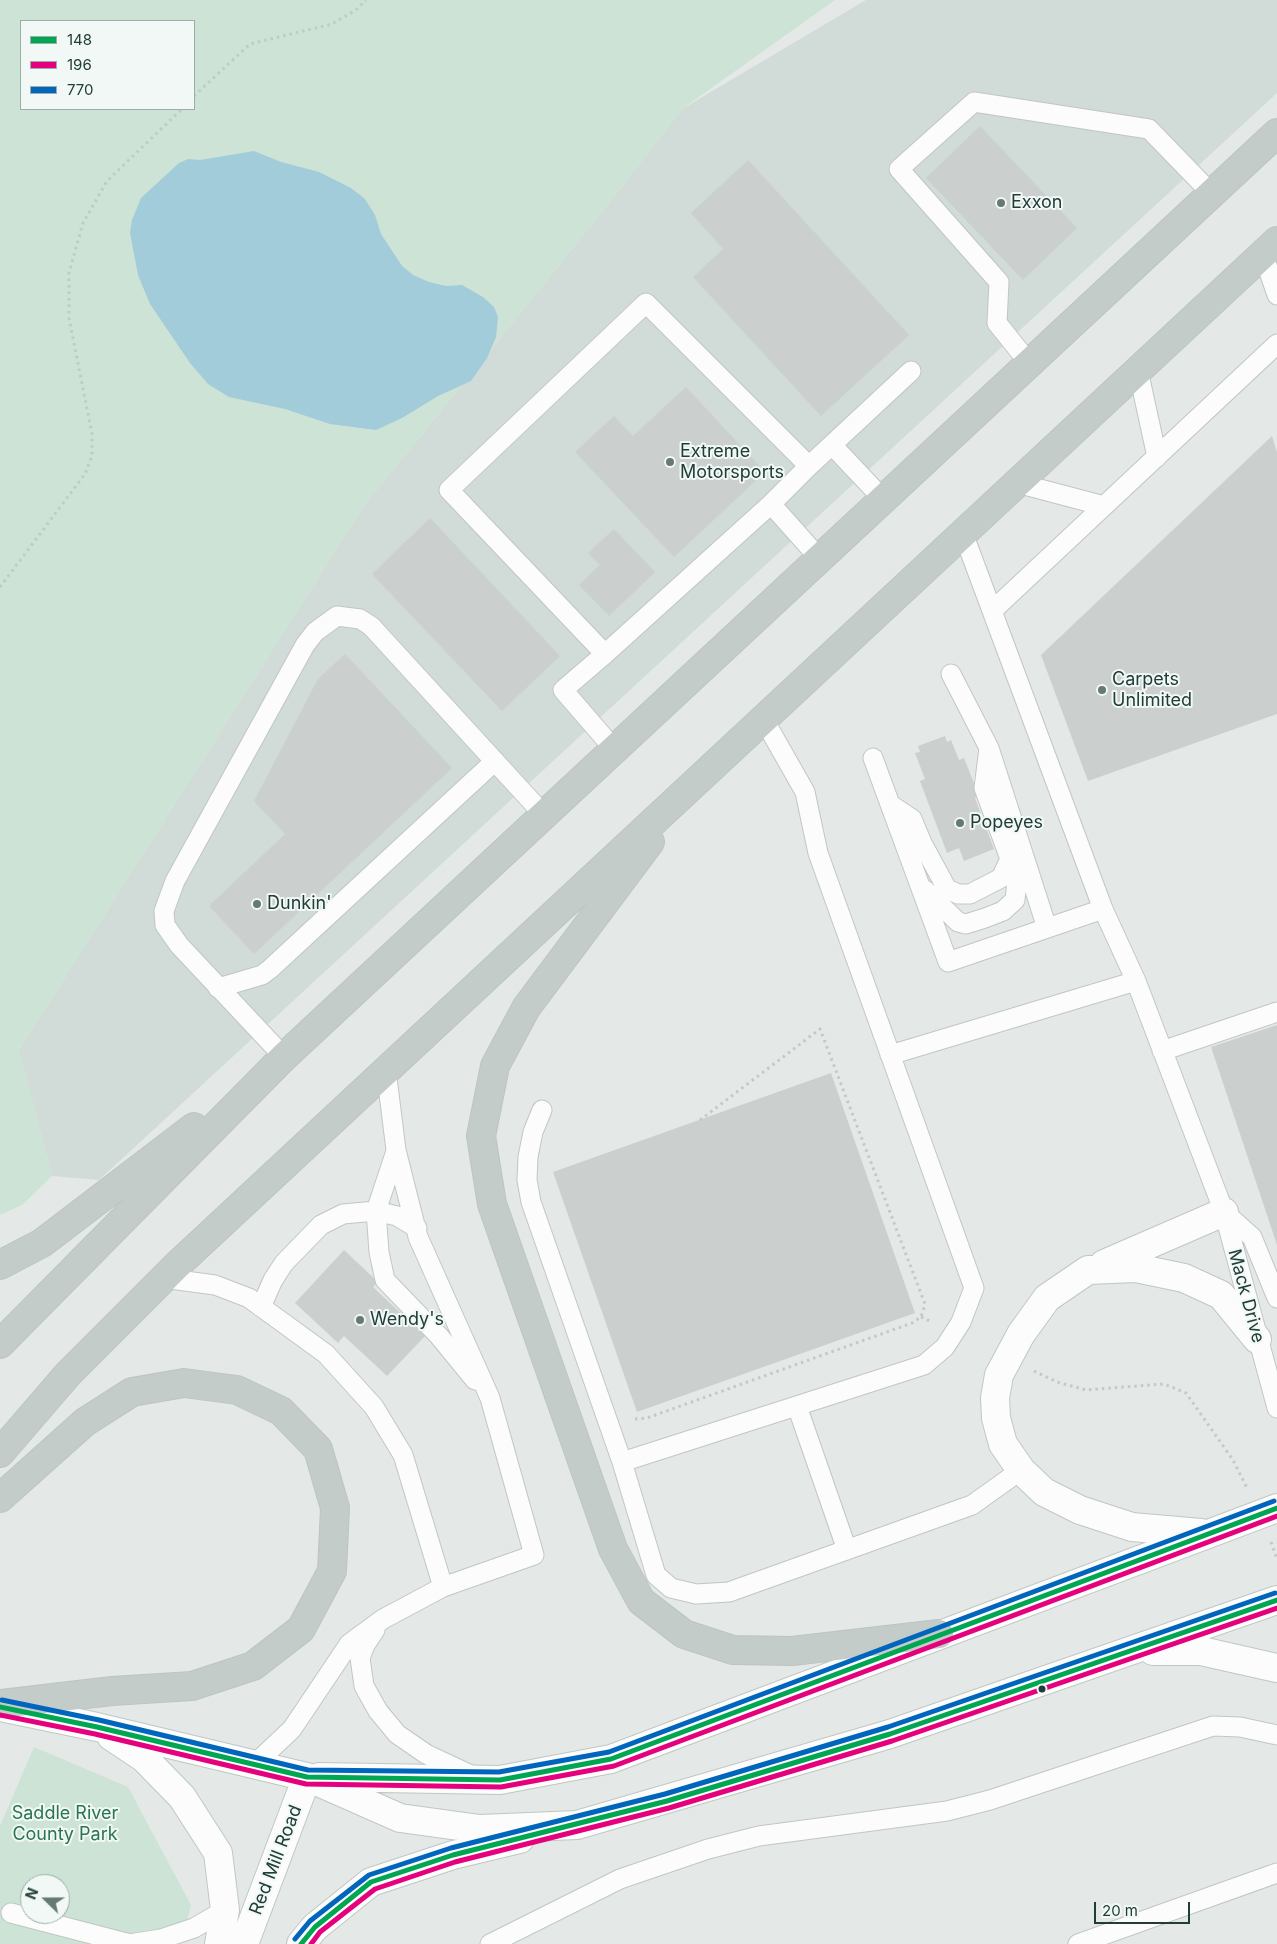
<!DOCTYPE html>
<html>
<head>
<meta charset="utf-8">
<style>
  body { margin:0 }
  #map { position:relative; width:1277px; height:1944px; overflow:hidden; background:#e4e9e7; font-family:Inter,sans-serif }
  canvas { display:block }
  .legend { position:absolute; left:20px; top:20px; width:175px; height:90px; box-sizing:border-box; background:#f1f8f5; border:1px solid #9dada9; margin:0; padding:6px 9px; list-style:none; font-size:15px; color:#203d38 }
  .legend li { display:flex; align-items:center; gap:10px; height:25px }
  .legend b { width:25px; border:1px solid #9dada9 }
  .north { position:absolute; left:20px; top:1874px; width:50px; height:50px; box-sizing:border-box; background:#f1f8f5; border:1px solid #9dada9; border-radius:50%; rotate:292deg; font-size:14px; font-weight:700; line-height:20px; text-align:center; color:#203d38 }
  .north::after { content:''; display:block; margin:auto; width:18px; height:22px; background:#657975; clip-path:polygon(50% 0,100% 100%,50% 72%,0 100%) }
  .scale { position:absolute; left:1094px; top:1902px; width:96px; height:22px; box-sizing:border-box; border:2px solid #203d38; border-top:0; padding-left:6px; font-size:15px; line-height:18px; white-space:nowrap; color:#203d38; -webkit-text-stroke:4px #f1f8f5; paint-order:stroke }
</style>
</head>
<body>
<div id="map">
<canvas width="1277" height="1944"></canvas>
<ul class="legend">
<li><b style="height:6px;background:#00a651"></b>148</li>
<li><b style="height:6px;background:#e5007d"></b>196</li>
<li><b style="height:6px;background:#0065bd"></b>770</li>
</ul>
<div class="north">N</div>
<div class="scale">20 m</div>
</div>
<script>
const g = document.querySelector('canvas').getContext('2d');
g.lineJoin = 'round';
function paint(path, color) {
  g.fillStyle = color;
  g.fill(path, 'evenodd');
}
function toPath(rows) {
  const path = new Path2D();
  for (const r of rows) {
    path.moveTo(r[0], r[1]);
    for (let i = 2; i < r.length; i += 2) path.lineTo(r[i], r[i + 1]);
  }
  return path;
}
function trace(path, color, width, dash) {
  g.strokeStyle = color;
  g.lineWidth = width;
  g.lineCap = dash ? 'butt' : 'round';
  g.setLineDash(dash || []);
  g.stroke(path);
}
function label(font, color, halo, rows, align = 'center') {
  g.font = font + ' Inter,sans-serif';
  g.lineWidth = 4;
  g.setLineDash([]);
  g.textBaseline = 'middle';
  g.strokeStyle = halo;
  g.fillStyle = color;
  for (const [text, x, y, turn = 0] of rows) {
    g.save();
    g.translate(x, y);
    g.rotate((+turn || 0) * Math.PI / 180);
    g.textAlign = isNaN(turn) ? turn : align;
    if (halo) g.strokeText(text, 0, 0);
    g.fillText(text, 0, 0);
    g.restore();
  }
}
paint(toPath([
  [866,0,1277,0,1277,93,99,1180,52,1176,19,1050,363,507,603,211,682,109]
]), '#d1dbd7');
paint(toPath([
  [0,0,835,0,682,109,603,211,363,507,19,1050,52,1176,22,1205,0,1215],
  [21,21,194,21,194,109,21,109],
  [34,1747,128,1787,191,1905,181,1944,0,1944,0,1826],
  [30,1884,60,1884,60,1914,30,1914]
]), '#cce3d5');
paint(toPath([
  [254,151,281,162,319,172,351,188,365,199,375,215,381,234,402,266,413,275,429,282,446,286,462,285,483,297,494,307,498,317,496,337,487,358,471,381,438,396,402,418,376,430,330,424,285,409,229,397,208,384,190,363,150,304,138,275,130,233,132,220,141,198,179,163,188,159,200,160]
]), '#a2ccd9');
paint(toPath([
  [980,126,1077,228,1023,280,926,178],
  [748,160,909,335,821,416,693,277,723,249,691,213],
  [686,387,765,472,674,557,575,452,614,416,633,436],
  [1272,436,1277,452,1277,714,1088,781,1041,655],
  [430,518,560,656,502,711,372,574],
  [614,529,655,572,609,616,579,585,600,565,588,553],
  [345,654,452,768,254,954,209,906,285,834,254,801,318,679],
  [945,736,947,742,951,740,959,760,964,758,979,796,975,798,994,849,964,861,959,848,947,853,920,781,925,779,915,753,920,752,918,746],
  [1277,1025,1277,1245,1211,1047],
  [831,1073,915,1313,637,1412,553,1172],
  [344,1250,378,1282,373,1287,425,1336,387,1376,344,1336,338,1343,295,1303]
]), '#cbd0ce');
const service = toPath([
  [1263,254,1277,295],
  [1029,363,997,323,999,282,899,169,974,102,1149,129,1212,194],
  [1138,370,1157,457],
  [832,445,883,499],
  [809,466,911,371],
  [1017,483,1104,506],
  [771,504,819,558],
  [963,533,1103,909,1136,981,1224,1212,1277,1408],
  [993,610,1277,344],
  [605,654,449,490,646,303,809,466,771,504,605,654,563,690,614,749],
  [951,674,989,748,1047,928],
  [873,758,948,962,1103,909],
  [891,805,912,819,922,843,947,889,958,894,970,894,1001,878,1010,859,984,788,989,748],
  [925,890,958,922,966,924,985,918,1003,911,1015,900,1017,881,1010,859],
  [218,988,262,975,270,969,495,761],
  [1162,1051,1277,1012],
  [890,1055,1136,981],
  [284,1057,179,945,165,925,164,911,175,881,305,645,315,632,337,616,360,619,371,626,544,815],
  [542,1110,533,1132,528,1157,527,1180,531,1202,622,1462,924,1365,945,1347,961,1322,974,1288,818,853,805,792,763,718],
  [396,1151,376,1211,379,1252,385,1280,439,1336,475,1380],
  [1224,1212,1252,1237,1277,1298],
  [163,1278,215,1285,249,1298,326,1354,374,1407,403,1455,443,1587],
  [261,1307,273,1280,284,1263,321,1225,343,1214,376,1211,397,1216,417,1228],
  [797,1406,847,1550],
  [622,1462,656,1575,671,1588,696,1594,729,1592,972,1505,1021,1470],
  [375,1630,365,1645,360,1658,364,1686,378,1711,397,1734,426,1754,473,1776],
  [255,1764,292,1729,349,1644,383,1619,443,1587,534,1555,490,1398,418,1237,396,1150,386,1070],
  [11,1913,130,1944],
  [129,1944,161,1939,194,1928,225,1910],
  [490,1944,620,1879,708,1849,759,1836,947,1811,990,1800,1213,1726,1240,1727,1277,1735],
  [1078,1944,1277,1873]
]);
const secondary = toPath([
  [1104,1264,1224,1212],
  [1201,1533,1132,1527,1080,1510,1044,1492,1021,1470,1003,1444,996,1418,995,1398,999,1375,1021,1334,1047,1298,1088,1270,1136,1268,1184,1278,1221,1295,1257,1339],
  [1153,1651,1201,1651,1277,1668],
  [0,1707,97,1727,307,1777,400,1818,480,1829,577,1825,890,1734,1277,1600],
  [111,1736,144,1758,182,1797,218,1853,225,1910,219,1944],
  [319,1777,500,1780,611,1759,1277,1508],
  [244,1944,307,1777],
  [301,1944,315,1927,371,1882,453,1855,520,1839]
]);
const trunk = toPath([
  [650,842,526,1008,495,1066,481,1136,492,1204,613,1549,641,1601,684,1634,733,1650,792,1651,939,1634],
  [0,1265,42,1243,194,1127],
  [0,1344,284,1057,1277,133],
  [0,1453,68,1374,175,1267,1277,241],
  [0,1498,85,1422,132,1392,184,1383,237,1390,281,1411,318,1449,335,1508,332,1571,301,1629,253,1666,192,1686,112,1691,0,1704]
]);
trace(service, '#c1c6c4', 21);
trace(secondary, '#bfc7c4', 30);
trace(trunk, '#bcc5c3', 30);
trace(toPath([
  [194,96,250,44,332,24,356,10,366,0],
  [0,587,85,474,92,456,92,434,69,318,69,273,83,223,107,181,182,109],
  [921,1317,932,1322],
  [1034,1371,1057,1382,1086,1390,1164,1384,1186,1393,1233,1460,1247,1488],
  [635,1419,647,1418,912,1323,921,1317,925,1304,820,1029,700,1120],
  [1271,1542,1277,1559]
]), '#c0cac8', 3, [2.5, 4]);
trace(service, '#fbfcfb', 19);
trace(secondary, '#fbfcfb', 28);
trace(trunk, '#c4ccca', 28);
trace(toPath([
  [0,1707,97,1727,307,1777,500,1780,611,1759,1277,1508],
  [301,1944,315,1927,371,1882,453,1855,667,1801,890,1734,1277,1600]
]), '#00a651', 5);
trace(toPath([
  [0,1715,95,1734,306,1784,501,1787,614,1766,1277,1516],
  [311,1944,320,1932,375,1889,455,1862,669,1808,892,1741,1277,1608]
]), '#e5007d', 5);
trace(toPath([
  [2,1700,99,1720,308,1770,499,1772,609,1752,1274,1501],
  [295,1939,310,1921,369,1875,451,1848,665,1794,888,1727,1275,1593]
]), '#0065bd', 5);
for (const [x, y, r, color] of [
  [1001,203,5,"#657975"],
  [670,462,5,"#657975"],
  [1102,690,5,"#657975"],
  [960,823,5,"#657975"],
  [257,904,5,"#657975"],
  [360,1320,5,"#657975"],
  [1042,1689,4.5,"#203d38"]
]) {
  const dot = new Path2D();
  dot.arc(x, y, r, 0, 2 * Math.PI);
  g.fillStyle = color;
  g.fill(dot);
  trace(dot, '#f1f8f5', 2);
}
label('18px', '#203d38', '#f1f8f5', [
  ["Exxon",1011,203],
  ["Extreme",680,452],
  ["Motorsports",680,473],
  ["Carpets",1112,680],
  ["Unlimited",1112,701],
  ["Popeyes",970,823],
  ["Dunkin'",267,904],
  ["Wendy's",370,1320]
], 'left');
label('18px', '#203d38', '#f1f8f5', [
  ["Mack Drive",1246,1296,75],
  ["Red Mill Road",276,1860,-69]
]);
label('18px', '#29754f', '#f1f8f5', [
  ["Saddle River",65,1814],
  ["County Park",65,1835]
]);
</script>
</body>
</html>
